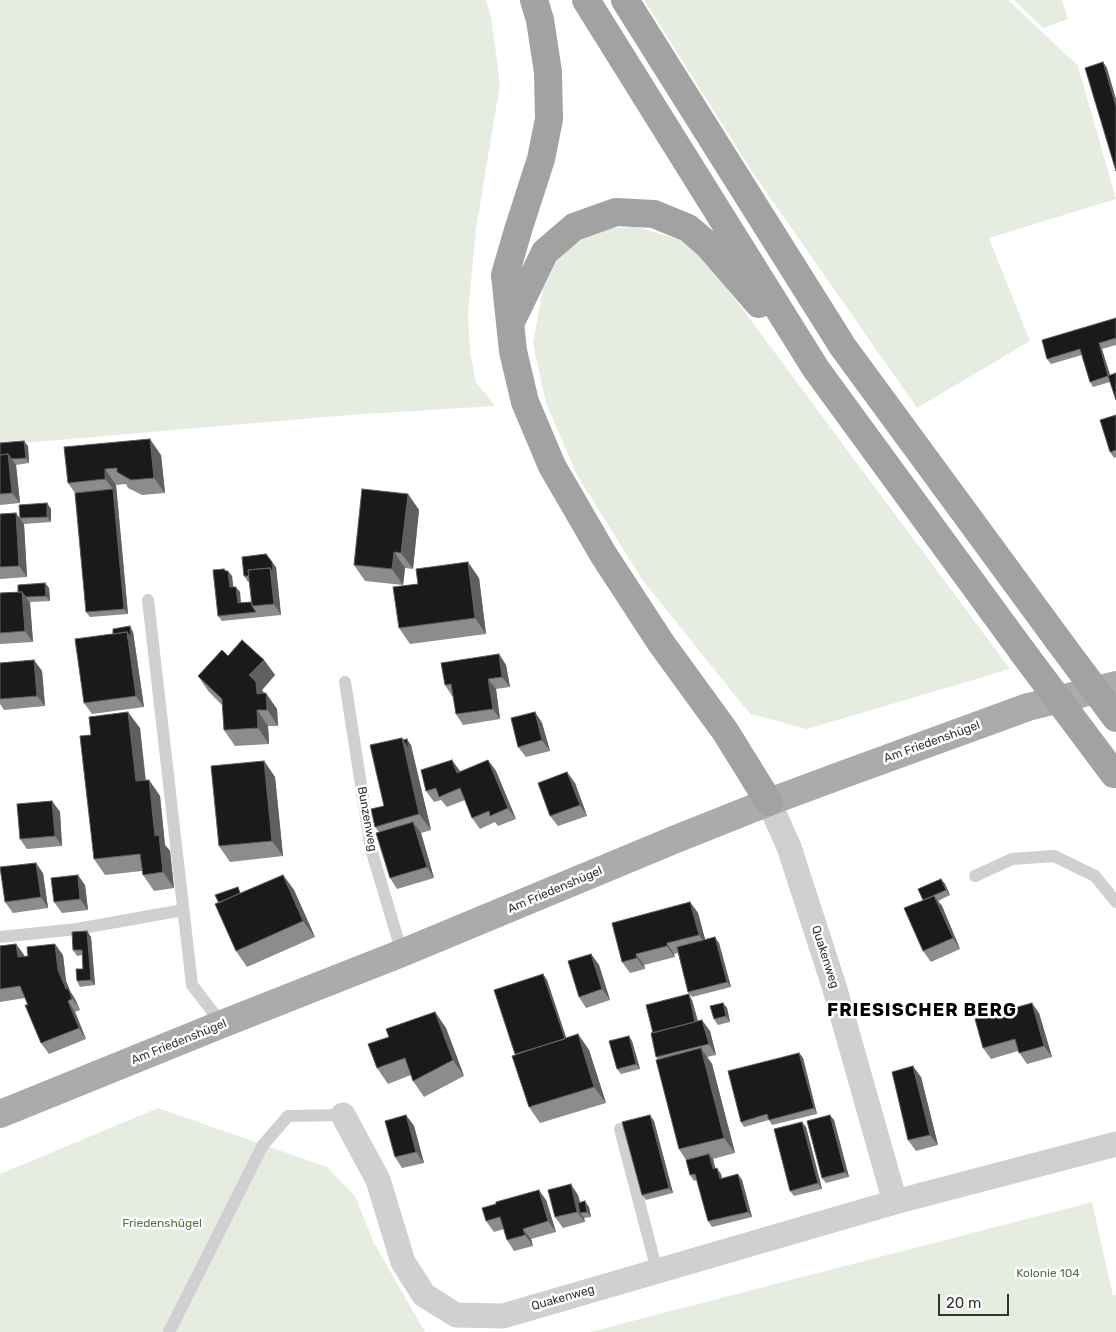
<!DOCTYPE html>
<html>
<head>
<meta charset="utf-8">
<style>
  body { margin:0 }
  #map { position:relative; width:1116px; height:1332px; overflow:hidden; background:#fff; font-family:Rubik,sans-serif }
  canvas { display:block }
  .scale { position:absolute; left:938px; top:1294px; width:71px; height:22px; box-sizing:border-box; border:2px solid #333; border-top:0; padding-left:6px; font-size:15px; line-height:18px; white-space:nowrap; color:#333; -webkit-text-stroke:4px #fff; paint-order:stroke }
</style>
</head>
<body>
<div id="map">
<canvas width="1116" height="1332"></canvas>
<div class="scale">20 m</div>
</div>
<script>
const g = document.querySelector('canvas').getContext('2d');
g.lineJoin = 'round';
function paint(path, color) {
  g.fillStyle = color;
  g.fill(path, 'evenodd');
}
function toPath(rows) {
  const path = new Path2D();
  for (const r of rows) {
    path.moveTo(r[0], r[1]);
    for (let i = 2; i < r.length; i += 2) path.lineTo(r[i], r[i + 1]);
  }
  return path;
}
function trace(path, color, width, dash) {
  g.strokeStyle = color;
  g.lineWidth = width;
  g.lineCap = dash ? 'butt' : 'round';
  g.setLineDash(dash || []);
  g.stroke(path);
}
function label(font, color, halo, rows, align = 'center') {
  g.font = font + ' Rubik,sans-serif';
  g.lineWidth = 5;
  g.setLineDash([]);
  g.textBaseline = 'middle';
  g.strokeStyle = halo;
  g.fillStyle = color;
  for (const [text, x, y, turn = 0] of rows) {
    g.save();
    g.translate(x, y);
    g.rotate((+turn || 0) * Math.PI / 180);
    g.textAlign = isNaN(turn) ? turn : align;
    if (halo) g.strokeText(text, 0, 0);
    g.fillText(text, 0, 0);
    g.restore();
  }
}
paint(toPath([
  [0,0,486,0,491,16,500,84,476,229,468,313,470,352,476,382,495,406,349,415,0,445],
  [644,0,1008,0,1078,66,1116,199,989,238,1030,341,917,408,753,173],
  [1014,0,1062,0,1068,19,1043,28],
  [637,227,677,239,703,256,1010,669,807,729,750,714,641,578,577,475,546,403,533,344,543,289,559,257,580,240,610,228],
  [158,1108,327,1167,355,1196,374,1243,425,1332,0,1332,0,1174],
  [1092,1202,1113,1296,1116,1295,1116,1332,590,1332]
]), '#e6ecdf');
trace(toPath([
  [148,600,192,985,222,1024],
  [345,682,371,849,402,953],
  [975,876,1012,859,1054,856,1095,876,1116,902],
  [0,937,77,929,183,910],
  [620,1129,657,1271],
  [169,1332,263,1145,288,1116,343,1115]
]), '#d0d0d0', 12);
trace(toPath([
  [769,802,789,847,834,986,895,1202],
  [343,1115,378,1180,403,1262,424,1295,456,1315,503,1316,895,1202,1116,1144]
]), '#d0d0d0', 25);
trace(toPath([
  [0,1114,222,1024,402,953,676,839,769,802,839,776,1028,707,1116,685]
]), '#ababab', 28);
trace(toPath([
  [534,0,540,20,548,72,549,119,541,159,519,227,505,275,513,351,525,402,552,466,603,554,661,643,725,731,769,802],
  [586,0,816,369,1022,651],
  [625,0,843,347,1058,640],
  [511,322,545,252,574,227,616,212,654,214,688,228,708,245,759,304]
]), '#a2a2a2', 28);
trace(toPath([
  [1058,640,1116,718],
  [1022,651,1114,774]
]), '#a2a2a2', 28);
paint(toPath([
  [1116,318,1116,345,1102,349,1110,382,1093,387,1090,382,1082,355,1051,364,1047,359],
  [1116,415,1116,457,1114,458,1110,452],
  [0,443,28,446,29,463,16,465,20,503,0,505],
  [64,447,161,455,165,493,142,495,128,488,126,484,116,485,128,614,90,617,86,612,75,493,68,483],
  [408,494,419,510,413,569,405,568,403,585,365,581,354,565],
  [47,503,51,509,51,522,24,524,27,577,0,579,0,514,20,518],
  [276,567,281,615,222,621,218,616,224,569,232,576,233,587,240,592,241,603,252,602,250,582,248,582,244,576],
  [479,578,486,634,410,644,399,628,418,584],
  [45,583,49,588,50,601,30,602,33,642,0,644,0,593,18,592],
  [133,632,144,707,92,714,84,703],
  [499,654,506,665,510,687,496,689,500,719,463,725,456,714,453,696,452,696,445,685],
  [228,656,264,660,275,675,262,690,277,709,278,726,268,726,269,744,235,746,224,730,222,705,209,692,198,676],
  [34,660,42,671,45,706,4,710,0,704,0,663],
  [535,712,542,723,550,751,526,757,518,747],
  [140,728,146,780,149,780,160,796,165,845,170,851,174,888,154,891,143,875,142,871,105,875,94,859,91,735],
  [402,738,403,740,411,745,431,830,421,833,434,878,397,889,390,878,379,832,375,827,384,806],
  [488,760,496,771,516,819,498,826,495,822,480,829,472,818,465,800,447,807,441,800,434,802,426,791,460,772],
  [264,761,275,777,283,856,230,862,219,846],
  [575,783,587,816,558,826,550,816],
  [52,801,60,812,62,846,27,849,20,839],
  [43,873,48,908,13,913,5,902],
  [283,875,294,890,315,937,247,967,236,951,242,893],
  [941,879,945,884,950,895,938,901,942,906,960,949,931,962,923,951,923,900],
  [85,885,88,910,62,913,54,902],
  [690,902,698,913,705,940,719,943,731,987,692,997,688,992,678,953,674,954,675,957,644,965,645,969,630,973,622,962],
  [87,931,91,937,95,985,80,987,77,981,83,969,82,955,77,956,73,950],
  [16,944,24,955,24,957,63,955,66,981,70,991,75,999,80,1010,75,1012,86,1039,49,1054,41,1043,25,998,0,1002,0,946],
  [591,954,599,965,610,1000,586,1008,579,997],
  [543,974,547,980,566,1038,578,1034,589,1050,606,1103,540,1123,529,1107,515,1054],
  [692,1000,698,1021,710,1031,716,1055,707,1057,712,1064,735,1153,713,1159,715,1169,721,1174,722,1178,742,1180,752,1217,712,1227,708,1221,697,1180,694,1181,690,1175,686,1160,679,1149,658,1059,656,1057,653,1033],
  [723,1003,727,1008,730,1022,718,1025,714,1019],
  [435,1012,446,1028,464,1076,424,1097,413,1081,411,1075,388,1084,377,1068,389,1037],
  [1039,1013,1052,1057,1027,1064,1018,1051,991,1059,983,1048],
  [632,1041,640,1069,621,1074,617,1069],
  [799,1053,803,1058,817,1114,772,1125,769,1120,744,1127,741,1122],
  [921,1077,938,1145,916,1151,908,1140],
  [406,1115,414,1126,424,1163,402,1168,395,1157],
  [834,1120,849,1177,826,1183,822,1178],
  [654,1121,673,1193,646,1200,642,1195],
  [806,1127,822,1189,794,1196,790,1191],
  [578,1195,580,1203,589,1207,591,1217,584,1218,585,1222,563,1228,555,1217],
  [546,1200,556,1232,531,1239,533,1246,514,1251,507,1240,504,1229,494,1232,486,1221]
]), '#8c8c8c');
paint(toPath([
  [1103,62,1107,68,1116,99,1116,106],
  [1099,343,1102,349,1112,381,1108,376],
  [150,439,161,455,165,493,154,478],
  [24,441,28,446,29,463,26,458],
  [8,454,16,465,20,503,12,493],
  [105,469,116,485,128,614,124,609,113,489,105,479],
  [408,494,419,510,413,569,401,553],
  [47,503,51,509,51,522,47,517],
  [16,513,24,524,27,577,19,566],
  [394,552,405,568,403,585,392,569],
  [272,562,276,567,281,615,274,604,270,568],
  [468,562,479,578,486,634,475,618],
  [228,571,232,576,234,593,230,587],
  [45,583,49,588,50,601,46,596],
  [236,587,240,592,241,609,238,603],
  [22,592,30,603,33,642,25,631],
  [130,626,133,632,144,707,136,696,127,632],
  [499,654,506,665,510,687,502,677],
  [34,660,42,671,45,706,37,696],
  [264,660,275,675,262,690,266,696,266,693,277,709,278,726,257,694,249,675],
  [488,679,496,689,500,719,493,709],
  [257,710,268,726,269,744,258,728],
  [128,712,140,728,147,797,136,781],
  [535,712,542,723,550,751,542,740],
  [402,738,413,754,431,830,419,814],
  [407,739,411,745,413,754,409,749],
  [452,760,460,771,465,784,457,773],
  [488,760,496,771,516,819,508,808],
  [264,761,275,777,283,856,272,841],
  [567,772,575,783,587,816,580,805],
  [149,780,160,796,165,845,170,851,174,888,163,872,155,836],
  [52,801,60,812,62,846,55,836],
  [413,822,421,833,434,878,427,867],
  [36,863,43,873,48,908,41,897],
  [78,875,85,885,88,910,80,899],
  [283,875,294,890,315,937,303,921],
  [941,879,945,884,950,895,946,890],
  [934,896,942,906,960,949,953,938],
  [690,902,698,913,707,946,699,935],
  [87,931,91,937,95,985,91,980],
  [715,937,719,943,731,987,727,982],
  [667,943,674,954,675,957,667,946],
  [16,944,24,955,26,968,18,957],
  [55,944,63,955,66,981,70,991,75,999,80,1010,66,989,58,970],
  [591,954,599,965,610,1000,602,989],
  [636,954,644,965,645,969,637,958],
  [543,974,547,980,572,1055,568,1050],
  [689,994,692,1000,701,1033,697,1028],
  [68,1001,75,1012,86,1039,79,1028],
  [723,1003,727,1008,730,1022,726,1016],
  [1032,1003,1039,1013,1052,1057,1044,1046],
  [435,1012,446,1028,464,1076,453,1060],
  [702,1020,710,1031,716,1055,709,1044],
  [578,1034,589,1050,606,1103,594,1087],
  [629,1036,632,1041,640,1069,636,1064],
  [701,1048,712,1064,735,1153,724,1138],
  [799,1053,803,1058,817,1114,814,1108],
  [913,1066,921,1077,938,1145,930,1135],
  [406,1115,414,1126,424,1163,416,1152],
  [650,1115,654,1121,673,1193,669,1188],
  [830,1115,834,1120,849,1177,845,1172],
  [802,1122,806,1127,822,1189,818,1183],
  [709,1154,713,1159,717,1175,713,1169],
  [717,1168,721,1174,723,1184,720,1179],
  [738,1174,742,1180,752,1217,748,1212],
  [571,1184,578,1195,583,1213,580,1213,584,1218,585,1222,577,1212],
  [539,1190,546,1200,556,1232,548,1221],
  [585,1201,589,1207,591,1217,587,1212],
  [523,1229,531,1239,533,1246,525,1235]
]), '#5f5f5f');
const building = toPath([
  [1103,62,1116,106,1116,171,1085,68,1103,62],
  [1116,318,1116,338,1099,343,1108,376,1090,382,1080,349,1047,359,1042,340,1116,318],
  [1116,373,1116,400,1108,376,1116,373],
  [1116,415,1116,450,1110,452,1100,420,1116,415],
  [150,439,154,478,131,480,117,472,117,468,105,469,105,479,68,483,64,447,150,439],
  [24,441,26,458,12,459,8,454,0,455,0,443,24,441],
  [8,454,12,493,0,494,0,455,8,454],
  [113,489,124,609,86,612,75,493,113,489],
  [362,489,408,494,401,553,394,552,392,569,354,565,362,489],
  [47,503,47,517,20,518,19,505,47,503],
  [16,513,19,566,0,567,0,514,16,513],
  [266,554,272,562,273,573,270,568,248,570,249,576,244,576,242,557,266,554],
  [468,562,475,618,399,628,393,587,418,584,416,569,468,562],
  [270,568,274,604,252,606,248,570,270,568],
  [224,569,225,571,228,571,230,587,236,587,238,603,252,602,252,606,256,612,218,616,213,570,224,569],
  [45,583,46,596,26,597,22,592,18,592,18,585,45,583],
  [22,592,25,631,0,633,0,593,22,592],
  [130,626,131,637,127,632,113,634,113,629,130,626],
  [127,632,136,696,84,703,75,639,127,632],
  [242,640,264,660,249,675,256,682,257,694,266,693,267,710,257,710,258,728,224,730,222,699,198,676,222,650,228,656,242,640],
  [499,654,502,677,488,679,493,709,456,714,451,684,445,685,441,663,499,654],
  [34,660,37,696,0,699,0,663,34,660],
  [128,712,136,781,149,780,155,836,159,835,163,872,143,875,140,854,94,859,80,736,91,735,89,717,128,712],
  [535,712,542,740,518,747,511,718,535,712],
  [402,738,419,814,375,827,371,809,384,806,370,745,402,738],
  [407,739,409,749,403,740,407,739],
  [452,760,457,773,488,760,508,808,490,816,489,811,472,818,460,788,439,797,436,788,426,791,421,770,452,760],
  [264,761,272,841,219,846,211,766,264,761],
  [567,772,580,805,550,816,538,783,567,772],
  [52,801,55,836,20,839,17,804,52,801],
  [413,822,427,867,390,878,376,833,413,822],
  [36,863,41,897,5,902,0,867,36,863],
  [78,875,80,899,54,902,51,878,78,875],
  [283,875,303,921,236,951,215,904,283,875],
  [941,879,946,890,923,900,918,889,941,879],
  [238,887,240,893,219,903,215,895,238,887],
  [934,896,953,938,923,951,904,908,934,896],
  [690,902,699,935,667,943,667,946,636,954,637,958,622,962,612,923,690,902],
  [87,931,91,980,77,981,76,969,83,969,82,950,73,950,72,932,87,931],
  [715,937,727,982,688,992,677,947,715,937],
  [16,944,18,957,28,956,27,947,55,944,58,970,66,989,68,988,72,999,68,1001,79,1028,41,1043,25,1005,28,1005,20,986,0,989,0,946,16,944],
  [591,954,602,989,579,997,568,961,591,954],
  [543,974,565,1039,515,1054,494,990,543,974],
  [689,994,695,1022,653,1033,646,1005,689,994],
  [723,1003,726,1016,714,1019,710,1006,723,1003],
  [1032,1003,1044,1046,1019,1053,1015,1039,983,1048,975,1019,1032,1003],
  [435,1012,453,1060,413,1081,405,1058,377,1068,368,1044,389,1037,386,1029,435,1012],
  [702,1020,709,1044,656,1057,651,1033,702,1020],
  [578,1034,594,1087,529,1107,512,1056,578,1034],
  [629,1036,636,1064,617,1069,609,1041,629,1036],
  [701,1048,724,1138,679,1149,656,1060,701,1048],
  [799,1053,814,1108,769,1120,767,1114,741,1122,728,1071,799,1053],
  [913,1066,930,1135,908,1140,892,1072,913,1066],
  [406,1115,416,1152,395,1157,385,1121,406,1115],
  [650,1115,669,1188,642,1195,622,1122,650,1115],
  [830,1115,845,1172,822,1178,807,1121,830,1115],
  [802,1122,818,1183,790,1191,774,1129,802,1122],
  [709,1154,713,1169,717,1168,720,1179,738,1174,748,1212,708,1221,695,1174,690,1175,686,1160,709,1154],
  [571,1184,577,1212,555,1217,548,1190,571,1184],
  [539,1190,548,1221,523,1229,525,1235,507,1240,500,1217,486,1221,482,1208,496,1204,496,1202,539,1190],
  [585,1201,587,1212,580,1213,578,1203,585,1201]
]);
paint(building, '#1a1a1a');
trace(building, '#5f5f5f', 1);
label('12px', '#333', '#fff', [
  ["Am Friedenshügel",932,742,-20],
  ["Bunzenweg",367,819,80],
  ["Am Friedenshügel",555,890,-23],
  ["Quakenweg",825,957,72],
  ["Am Friedenshügel",179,1042,-22],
  ["Quakenweg",563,1298,-16]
]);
label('12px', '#56703f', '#fff', [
  ["Friedenshügel",162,1224],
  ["Kolonie 104",1048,1274]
]);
g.letterSpacing = '1px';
label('bold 18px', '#000', '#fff', [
  ["FRIESISCHER BERG",922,1011]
]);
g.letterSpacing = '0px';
</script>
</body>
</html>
